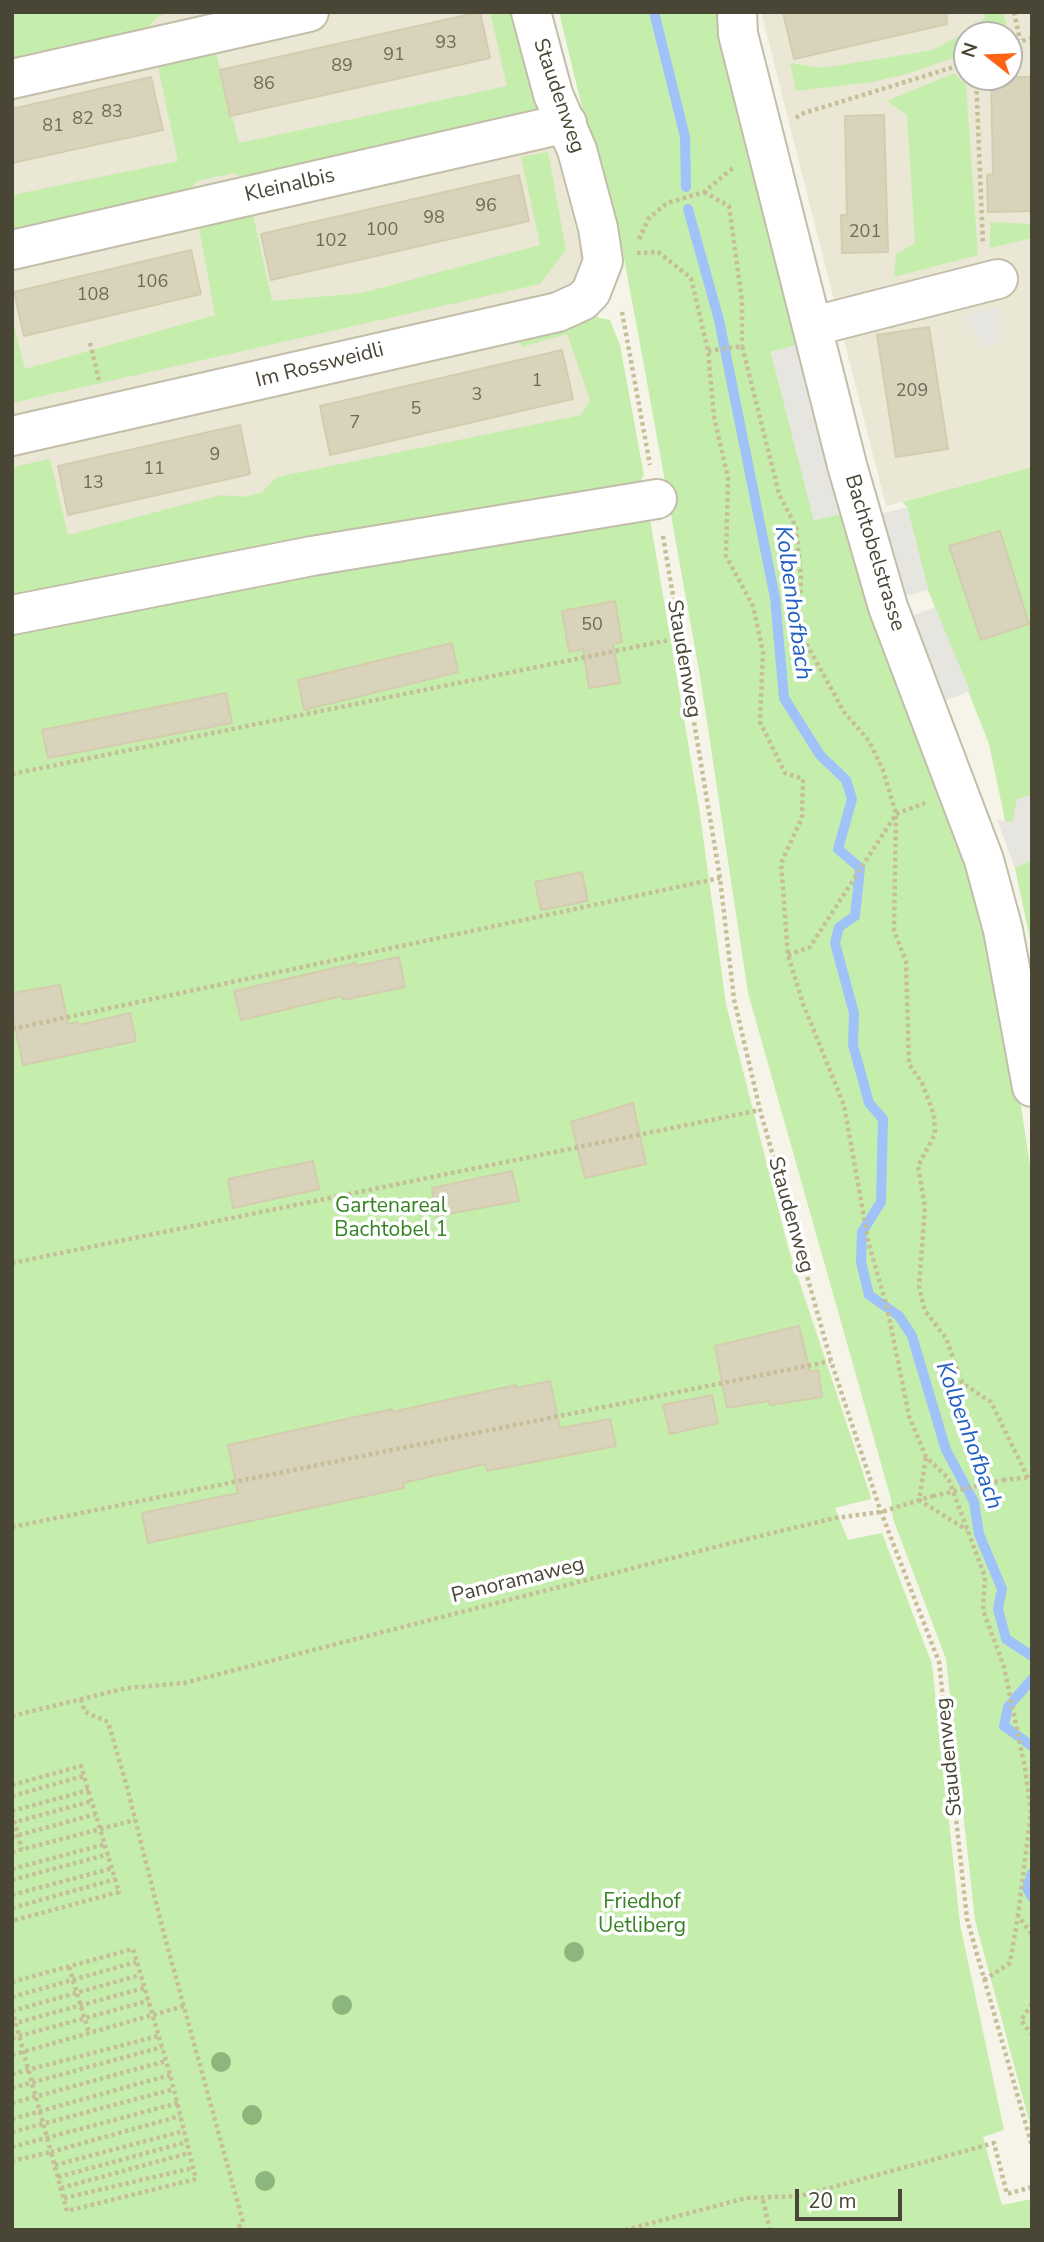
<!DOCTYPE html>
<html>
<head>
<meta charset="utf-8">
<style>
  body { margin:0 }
  #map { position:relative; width:1044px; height:2242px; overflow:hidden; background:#f6f4e8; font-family:"Nunito Sans",sans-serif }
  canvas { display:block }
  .frame { position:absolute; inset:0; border:14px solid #4a4636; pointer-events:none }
  .north { position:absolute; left:953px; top:21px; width:70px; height:70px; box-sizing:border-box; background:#fff; border:2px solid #b7b5af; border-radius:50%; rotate:288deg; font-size:19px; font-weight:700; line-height:28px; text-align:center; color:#4a4636 }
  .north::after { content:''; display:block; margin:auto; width:24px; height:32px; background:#ff6316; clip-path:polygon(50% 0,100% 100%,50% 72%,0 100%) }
  .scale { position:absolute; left:795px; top:2189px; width:107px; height:32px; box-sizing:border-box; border:4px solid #4a4636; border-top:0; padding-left:9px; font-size:21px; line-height:24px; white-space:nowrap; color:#4a4636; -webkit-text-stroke:5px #fff; paint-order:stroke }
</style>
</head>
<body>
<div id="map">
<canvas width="1044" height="2242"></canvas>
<div class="frame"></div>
<div class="north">N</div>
<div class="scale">20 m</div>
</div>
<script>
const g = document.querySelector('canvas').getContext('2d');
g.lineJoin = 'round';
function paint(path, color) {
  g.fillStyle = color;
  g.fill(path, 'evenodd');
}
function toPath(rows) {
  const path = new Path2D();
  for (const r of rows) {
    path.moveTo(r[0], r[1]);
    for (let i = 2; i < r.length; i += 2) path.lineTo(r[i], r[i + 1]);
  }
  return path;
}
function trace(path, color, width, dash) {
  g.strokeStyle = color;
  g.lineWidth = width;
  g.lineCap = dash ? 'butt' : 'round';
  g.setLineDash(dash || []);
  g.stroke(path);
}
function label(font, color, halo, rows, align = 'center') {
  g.font = font + ' "Nunito Sans",sans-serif';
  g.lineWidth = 7;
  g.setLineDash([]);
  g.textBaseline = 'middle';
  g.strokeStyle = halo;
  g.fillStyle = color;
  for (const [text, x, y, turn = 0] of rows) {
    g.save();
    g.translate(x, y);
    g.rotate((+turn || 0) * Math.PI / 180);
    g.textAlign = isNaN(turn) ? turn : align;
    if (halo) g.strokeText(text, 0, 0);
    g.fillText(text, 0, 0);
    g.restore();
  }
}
paint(toPath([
  [12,12,520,12,649,513,12,626],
  [761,12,1032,12,1032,467,886,506],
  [967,35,1009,35,1009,77,967,77]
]), '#eae7d5');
paint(toPath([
  [12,12,168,12,155,19,148,28,12,60],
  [490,12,524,12,542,88,533,118,252,182,233,173,197,181,185,197,12,236,12,195,178,161,156,57,213,41,239,143,507,86],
  [559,12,719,12,801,344,771,352,814,520,844,513,974,883,1018,1086,1032,1179,1032,2132,975,1920,946,1659,893,1519,891,1499,748,993,700,676,643,360,622,248,611,228],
  [984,12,1003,12,1011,40,1009,35,967,35,967,53,904,75,872,82,796,91,790,63,823,68,933,50,970,30,985,18],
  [954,73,966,85,978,255,894,277,896,254,915,243,907,115,887,101],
  [548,152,566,250,540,284,12,403,12,318,25,369,215,315,198,223,252,210,272,301,362,293,540,245,521,157],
  [990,222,1032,224,1032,238,990,248],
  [586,315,610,320,620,345,644,475,630,498,12,610,12,467,50,459,68,535,221,495,243,497,261,493,277,477,581,415,590,400,567,334,522,347,516,334],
  [1032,467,1032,949,989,744,928,590,907,507,902,502],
  [649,513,699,807,726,1004,788,1247,870,1494,871,1499,835,1508,848,1540,882,1533,932,1664,960,1924,1004,2130,983,2137,1002,2205,1032,2199,1032,2230,12,2230,12,626]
]), '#c5eead');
paint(toPath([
  [1000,306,1003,342,982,347,966,316],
  [801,344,844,513,814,520,771,352],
  [907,507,928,590,902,597,881,514],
  [935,607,970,691,944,701,910,617],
  [1032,795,1032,860,1015,868,997,820,1012,822,1017,799]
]), '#e6e5e0');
trace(toPath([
  [654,12,685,137,686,187],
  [688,209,719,320,775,598,784,698,820,755,846,780,852,799,838,849,860,868,855,916,839,927,835,943,854,1013,853,1045,869,1103,883,1119,881,1202,862,1232,861,1262,869,1295,899,1316,912,1336,946,1450,974,1502,979,1534,1002,1589,998,1609,1006,1639,1032,1656],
  [1032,1679,1008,1707,1004,1726,1032,1746],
  [1032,1873,1027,1888,1032,1897]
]), '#9fc3f8', 10);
const building = toPath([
  [480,12,490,58,230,116,220,70,480,12],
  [783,12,946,12,947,24,794,59,783,12],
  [151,77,163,130,12,163,12,109,151,77],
  [991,77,1030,77,1032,211,988,212,987,175,993,174,991,77],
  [884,115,888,252,842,253,841,215,847,215,845,116,884,115],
  [519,175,529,221,271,280,261,234,519,175],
  [191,250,201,294,24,336,14,292,191,250],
  [929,327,948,449,896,457,877,335,929,327],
  [562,350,573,399,330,455,320,406,562,350],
  [240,425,250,474,68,515,58,466,240,425],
  [1000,531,1029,624,981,640,949,546,1000,531],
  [615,601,622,642,613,644,620,683,589,688,583,649,569,652,562,611,615,601],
  [452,643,458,672,304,710,298,680,452,643],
  [226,693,232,723,48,758,42,730,226,693],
  [582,872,588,901,541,910,535,882,582,872],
  [399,957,405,987,343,1000,342,996,241,1020,234,991,356,963,357,966,399,957],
  [60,985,68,1024,78,1022,79,1025,130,1013,136,1041,23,1065,12,1012,12,993,60,985],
  [633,1103,646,1164,585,1178,571,1122,633,1103],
  [313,1161,319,1189,233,1208,228,1179,313,1161],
  [512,1171,519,1201,436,1216,432,1188,512,1171],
  [799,1326,810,1372,818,1370,822,1397,770,1405,769,1401,727,1408,715,1346,799,1326],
  [550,1381,560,1428,610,1419,616,1446,487,1471,485,1464,403,1483,404,1488,148,1543,142,1513,238,1493,228,1445,392,1409,392,1412,516,1385,517,1388,550,1381],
  [712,1395,718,1423,670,1434,663,1405,712,1395]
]);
paint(building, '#d9d3bc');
trace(building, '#d4ccae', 2);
const minor = toPath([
  [737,12,738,34,847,465,888,607,984,860,1003,930,1032,1087],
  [12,79,309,12],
  [12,250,567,123],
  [814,326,998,279],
  [12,436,558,312,582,301,591,292,603,261,598,228,577,150,553,94,531,12],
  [12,615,312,556,657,499]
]);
trace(minor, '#c2bea9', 42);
trace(toPath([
  [1014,12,1020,40],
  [1009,45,1032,38],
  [976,77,983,245],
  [796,118,801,114,967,63],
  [704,192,729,206,742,301,742,346],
  [639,239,649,218,667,203,704,192,734,167],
  [637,253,658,252,691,278,708,351,714,417,728,478,726,556,753,606,763,652,760,722,785,773,803,779,802,818,781,863,788,955,803,1004,844,1105,869,1245,887,1307,909,1416,926,1457,948,1478,985,1577,983,1610,1004,1667,1025,1768,1031,1812,1018,1915,1032,1935],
  [622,312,650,465],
  [90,343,99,380],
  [708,351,742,346,779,494,796,527,801,577,799,630,844,712,869,741,883,770,896,814,894,930,906,962,909,1064,922,1083,934,1115,935,1134,918,1166,925,1207,919,1287,925,1311,946,1338,962,1383,991,1402,1028,1478],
  [663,536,720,878,734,999,760,1110,831,1361,881,1512,939,1662,967,1919,1032,2146],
  [12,774,679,638],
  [788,955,810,947,896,814,925,803],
  [12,1029,720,878],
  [12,1263,760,1110],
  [926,1458,919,1500,967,1530],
  [1003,1480,1032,1477],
  [12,1527,831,1361],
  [81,1699,85,1712,108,1722,127,1787,164,1934,243,2222,236,2230],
  [12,1716,127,1688,184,1683,735,1542,835,1518,881,1512,933,1496],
  [12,1785,81,1766,119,1892,12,1921],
  [12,1796,84,1776],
  [12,1811,89,1790],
  [12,1814,22,1849],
  [12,1823,92,1801],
  [12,1837,96,1814],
  [12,1852,135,1820],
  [12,1869,106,1844],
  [12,1880,109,1854],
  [12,1895,113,1868],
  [12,1908,116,1879],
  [69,1967,89,2033],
  [984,1980,1010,1963,1018,1916],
  [12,1982,133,1949,170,2074,196,2179,67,2211,51,2152,12,2161],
  [12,1997,136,1962],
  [1032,2004,1021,2020,1032,2035],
  [12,2010,51,2152,180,2116],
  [12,2011,140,1975],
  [12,2024,144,1988],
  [12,2038,148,2001],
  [12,2055,184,2006],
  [12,2074,158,2036],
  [12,2088,162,2047],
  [12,2103,166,2061],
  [12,2119,170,2075],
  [12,2132,174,2089],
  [12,2147,178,2103],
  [55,2165,184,2131],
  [58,2177,187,2142],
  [61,2188,189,2153],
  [64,2198,193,2168],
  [763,2200,770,2230],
  [625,2230,746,2198,800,2196,994,2143,1007,2194,1032,2187]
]), '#c6be99', 4.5, [3.5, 3.5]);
trace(minor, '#fff', 38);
trace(toPath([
  [933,1496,1003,1480]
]), '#c6be99', 4.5, [3.5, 3.5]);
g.fillStyle = '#8cb67b';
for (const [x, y] of [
  [574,1952],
  [342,2005],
  [221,2062],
  [252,2115],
  [265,2181]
]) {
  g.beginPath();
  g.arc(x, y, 10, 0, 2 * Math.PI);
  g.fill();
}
label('18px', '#6e6958', null, [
  ["93",446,44],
  ["91",394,56],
  ["89",342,67],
  ["86",264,85],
  ["83",112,113],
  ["82",83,120],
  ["81",53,127],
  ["96",486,207],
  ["98",434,219],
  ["100",382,231],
  ["201",865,233],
  ["102",331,242],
  ["106",152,283],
  ["108",93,296],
  ["1",537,382],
  ["209",912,392],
  ["3",477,396],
  ["5",416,410],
  ["7",355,424],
  ["9",215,456],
  ["11",154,470],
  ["13",93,484],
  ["50",592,626]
]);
label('21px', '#4a4636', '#fff', [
  ["Staudenweg",558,96,71],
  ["Kleinalbis",290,186,-13],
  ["Im Rossweidli",320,366,-14],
  ["Bachtobelstrasse",874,553,73],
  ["Staudenweg",683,659,80],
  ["Staudenweg",790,1215,74],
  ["Panoramaweg",518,1581,-14],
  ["Staudenweg",950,1757,-96]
]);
label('21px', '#358322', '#fff', [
  ["Gartenareal",391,1207],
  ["Bachtobel 1",391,1231],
  ["Friedhof",642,1903],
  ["Uetliberg",642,1927]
]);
label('italic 23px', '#2261c2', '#fff', [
  ["Kolbenhofbach",792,603,82],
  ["Kolbenhofbach",968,1436,70]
]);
</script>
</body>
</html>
